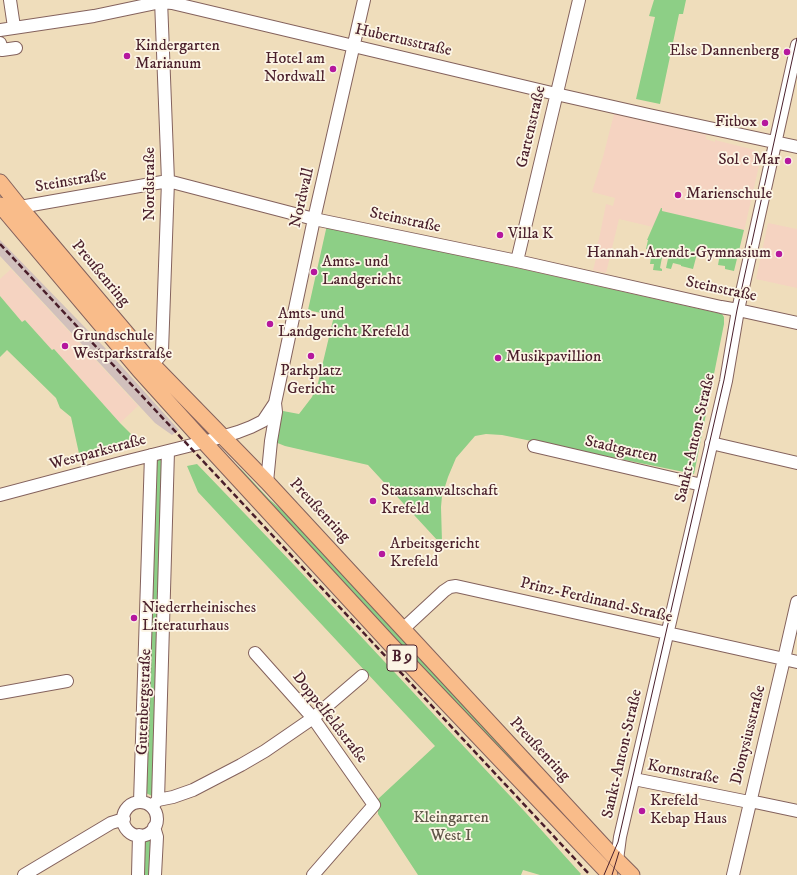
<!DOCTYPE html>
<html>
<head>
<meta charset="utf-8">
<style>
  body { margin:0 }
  canvas { display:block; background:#efddbb }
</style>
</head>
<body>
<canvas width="797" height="875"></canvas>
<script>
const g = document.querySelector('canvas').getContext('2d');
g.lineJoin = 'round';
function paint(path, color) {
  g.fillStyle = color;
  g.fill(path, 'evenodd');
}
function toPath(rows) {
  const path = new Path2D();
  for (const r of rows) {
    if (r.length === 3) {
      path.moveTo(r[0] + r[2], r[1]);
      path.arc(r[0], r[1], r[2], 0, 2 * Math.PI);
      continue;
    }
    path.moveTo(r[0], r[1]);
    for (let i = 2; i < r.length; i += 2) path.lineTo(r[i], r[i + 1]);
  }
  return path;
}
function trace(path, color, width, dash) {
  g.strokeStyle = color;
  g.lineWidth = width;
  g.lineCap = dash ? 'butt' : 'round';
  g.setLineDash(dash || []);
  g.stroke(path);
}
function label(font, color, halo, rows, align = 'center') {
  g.font = font + ' "IM FELL DW Pica",serif';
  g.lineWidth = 3.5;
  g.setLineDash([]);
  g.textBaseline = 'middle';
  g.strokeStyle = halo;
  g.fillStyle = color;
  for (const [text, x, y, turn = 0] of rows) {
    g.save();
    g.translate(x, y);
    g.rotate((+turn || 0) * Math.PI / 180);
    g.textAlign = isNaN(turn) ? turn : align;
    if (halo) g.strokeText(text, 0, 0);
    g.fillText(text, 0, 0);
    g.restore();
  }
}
paint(toPath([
  [614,114,655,124,656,122,667,125,667,126,706,135,706,139,715,142,715,140,755,150,754,156,761,157,738,257,648,239,647,240,653,227,619,219,606,273,593,270,598,251,595,250,597,244,599,239,606,204,613,206,615,198,592,192,603,157],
  [768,223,797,229,797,288,756,279],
  [11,269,138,406,120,423,54,349,52,351,25,320,22,322,0,296,0,279]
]), '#f5d3c1');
paint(toPath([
  [0,240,107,350,179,430,172,435,155,423,0,256]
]), '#d1c0bc');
paint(toPath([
  [654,0,686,0,683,14,679,14,660,104,636,99,655,17,649,16],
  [661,208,662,208,662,211,744,230,734,271,725,269,725,266,718,265,720,254,698,250,693,269,681,266,681,265,673,263,671,269,666,268,669,254,663,252,660,268,662,269,662,271,653,270,654,264,650,264,652,250,646,249,648,240,647,240],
  [327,225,722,314,724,317,724,324,694,474,502,435,486,434,475,436,456,458,448,477,442,496,441,507,442,542,438,541,368,465,285,446,275,442,283,411,299,414,312,397,318,383,334,316,308,310],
  [0,296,22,322,25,320,52,350,54,349,120,423,140,443,80,458,71,417,60,408,56,398,7,350,0,357],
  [166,457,152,796,146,793,156,459],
  [231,460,243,471,269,499,284,512,599,848,596,852,227,461],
  [197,464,296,567,526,813,581,874,580,875,540,875,523,870,521,875,418,875,378,814,378,799,435,746,198,492,187,466],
  [143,839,152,839,156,875,141,875]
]), '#8dcf86');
const minor = toPath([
  [10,0,14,27],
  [0,30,94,16,161,2,172,3,556,94,649,115,797,147],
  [0,43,2,50,16,48],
  [13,210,20,207,168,181,314,219,517,261,721,307,738,310,797,323],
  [517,261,579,0],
  [153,364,159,357,162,351,168,181,161,0],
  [711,443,797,463],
  [534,446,577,456,702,485],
  [267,482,271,441,276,412,275,403,314,219,364,0],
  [0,495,124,462,204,442,238,432,251,427,263,421,275,403],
  [403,629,444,591,450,587,456,586,797,662],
  [255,653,313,718,374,805,313,875],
  [0,693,67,681],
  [634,779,744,801,750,801,797,811],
  [158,800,173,797,193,790,241,765,265,751,313,718,362,676],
  [140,802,151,455],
  [140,819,17],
  [152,806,158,800,168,451],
  [154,827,157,837,155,875],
  [617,860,620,837,726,381,738,310,797,45],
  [24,875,111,823,124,819],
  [138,875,139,835],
  [733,875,784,659,797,602]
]);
const major = toPath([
  [0,182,20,207,156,368,267,482,611,854,632,875],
  [0,205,139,370,204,442,391,645,610,875]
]);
trace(minor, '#84625d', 14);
trace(major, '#84625d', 17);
trace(minor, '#fff', 12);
trace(major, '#f9bc8a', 15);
trace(toPath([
  [604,875,618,842,700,484,724,380,737,310,797,38],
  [612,875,619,852]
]), '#4a1f2b', 1);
trace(toPath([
  [0,244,590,875]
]), '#4a1f2b', 2.5, [6, 3]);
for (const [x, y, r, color] of [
  [787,52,4,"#b5179e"],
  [127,56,4,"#b5179e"],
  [333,69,4,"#b5179e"],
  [765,123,4,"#b5179e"],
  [788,161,4,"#b5179e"],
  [678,195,4,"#b5179e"],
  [500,235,4,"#b5179e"],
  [779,254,4,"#b5179e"],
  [314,272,4,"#b5179e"],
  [270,324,4,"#b5179e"],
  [65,346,4,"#b5179e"],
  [311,356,4,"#b5179e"],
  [498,358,4,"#b5179e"],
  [373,501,4,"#b5179e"],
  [382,554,4,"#b5179e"],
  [134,618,4,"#b5179e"],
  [642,811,4,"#b5179e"]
]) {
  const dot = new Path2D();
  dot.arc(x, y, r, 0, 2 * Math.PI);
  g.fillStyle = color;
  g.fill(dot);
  trace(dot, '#fcf5e5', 1.5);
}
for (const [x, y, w] of [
  [402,658,30]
]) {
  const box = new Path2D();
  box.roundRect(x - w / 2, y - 13, w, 26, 3);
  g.fillStyle = '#fcf5e5';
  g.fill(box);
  trace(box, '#4a1f2b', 1);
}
label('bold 15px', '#4a1f2b', null, [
  ["B 9",402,658]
]);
label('16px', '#4a1f2b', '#fcf5e5', [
  ["Hubertusstraße",403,41,13],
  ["Gartenstraße",532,127,-77],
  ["Steinstraße",71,182,-10],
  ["Nordstraße",151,184,-90],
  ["Nordwall",303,198,-77],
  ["Steinstraße",405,221,12],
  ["Preußenring",100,274,50],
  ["Steinstraße",721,290,12],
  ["Sankt-Anton-Straße",696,438,-77],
  ["Stadtgarten",621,450,13],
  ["Westparkstraße",98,453,-15],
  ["Preußenring",319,511,47],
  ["Prinz-Ferdinand-Straße",596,601,13],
  ["Gutenbergstraße",145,702,-88],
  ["Doppelfeldstraße",329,718,52],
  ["Dionysiusstraße",749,735,-76],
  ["Preußenring",539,750,47],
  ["Sankt-Anton-Straße",623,754,-77],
  ["Kornstraße",683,773,11]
]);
label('16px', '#4a1f2b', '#fcf5e5', [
  ["Kindergarten",135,47],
  ["Marianum",135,65],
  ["Else Dannenberg",779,52,"right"],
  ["Hotel am",325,60,"right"],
  ["Nordwall",325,78,"right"],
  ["Fitbox",757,123,"right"],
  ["Sol e Mar",780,161,"right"],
  ["Marienschule",686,195],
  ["Villa K",508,235],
  ["Hannah-Arendt-Gymnasium",771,254,"right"],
  ["Amts- und",322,263],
  ["Landgericht",322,281],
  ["Amts- und",278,315],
  ["Landgericht Krefeld",278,333],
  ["Grundschule",73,337],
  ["Westparkstraße",73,355],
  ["Musikpavillion",506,358],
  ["Parkplatz",311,372,"center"],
  ["Gericht",311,390,"center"],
  ["Staatsanwaltschaft",381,492],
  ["Krefeld",381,510],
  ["Arbeitsgericht",390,545],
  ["Krefeld",390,563],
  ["Niederrheinisches",142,609],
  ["Literaturhaus",142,627],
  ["Krefeld",650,802],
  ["Kebap Haus",650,820]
], 'left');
label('16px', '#5e5446', '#fcf5e5', [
  ["Kleingarten",451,819],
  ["West I",451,837]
]);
</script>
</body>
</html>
